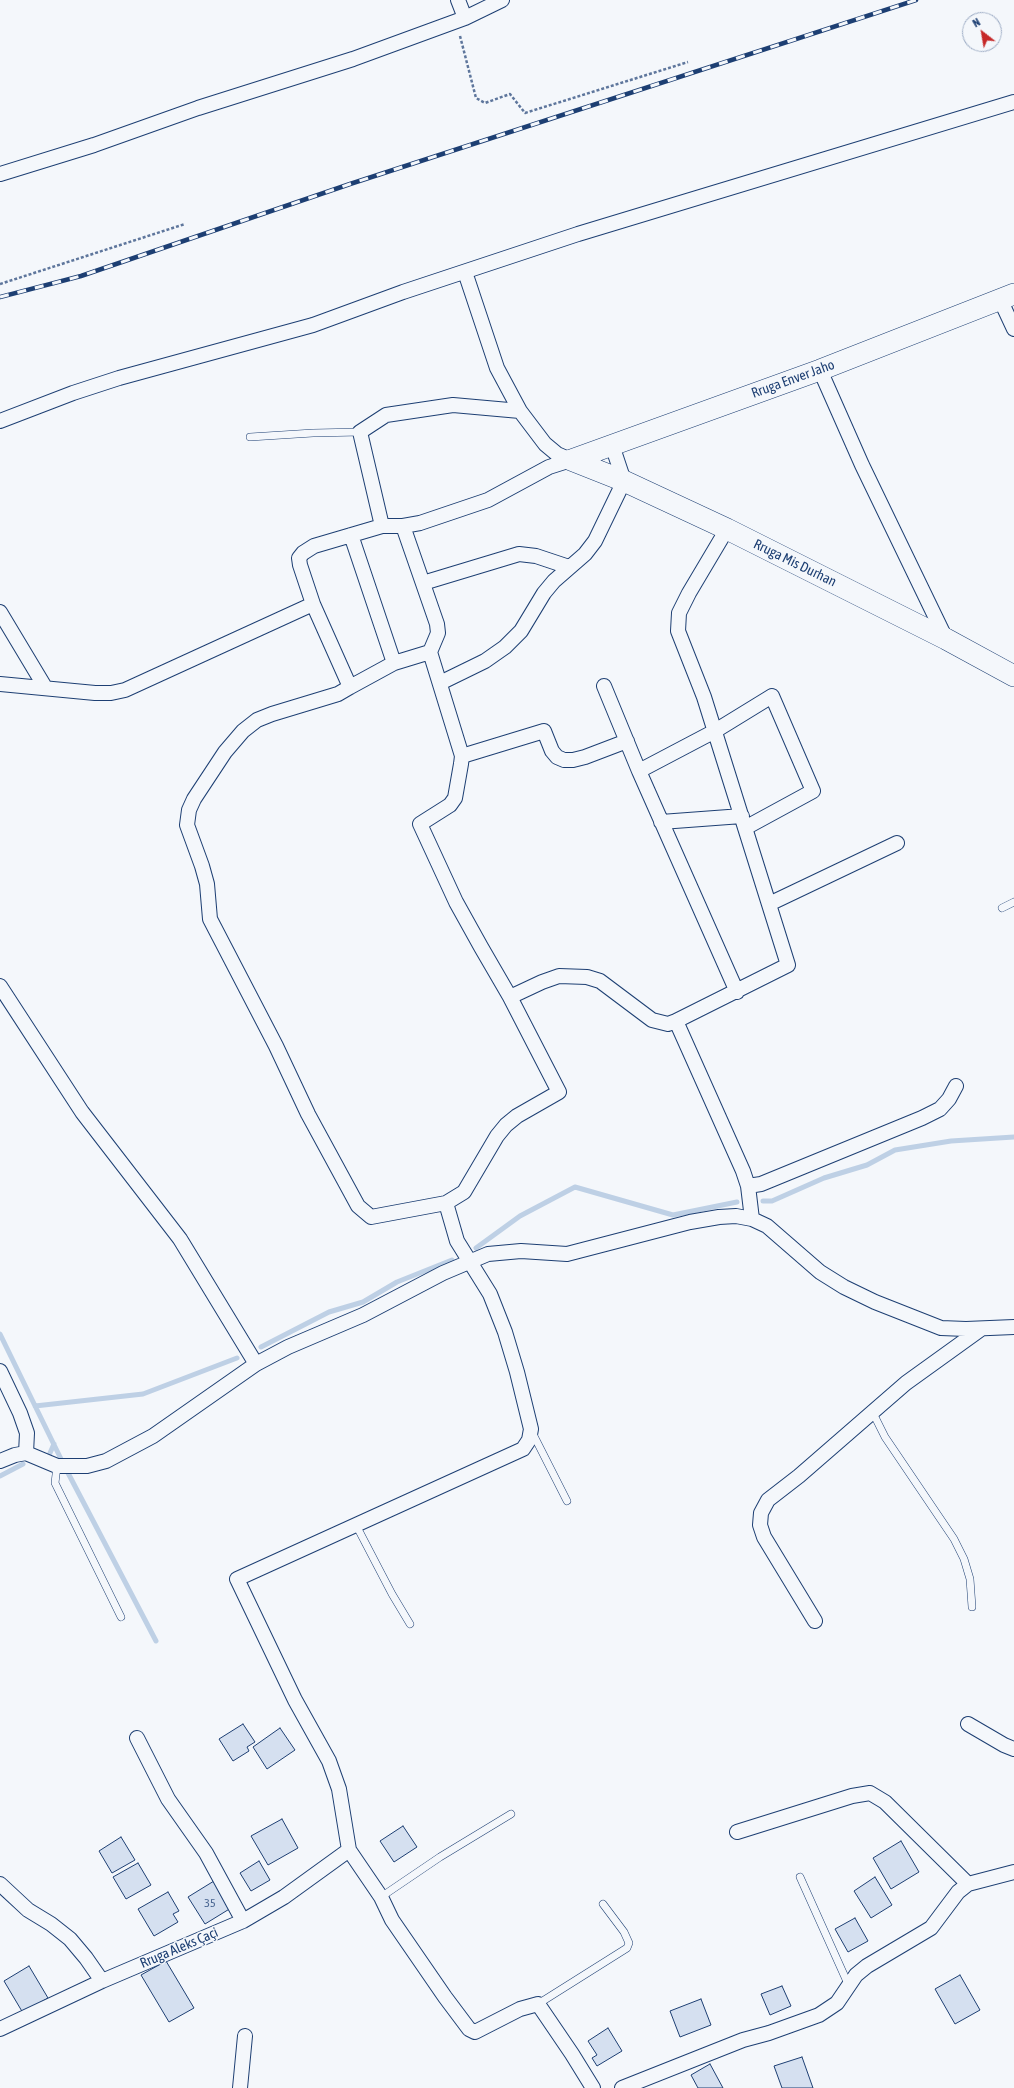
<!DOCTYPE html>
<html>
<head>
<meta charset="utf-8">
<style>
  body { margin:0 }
  #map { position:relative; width:1014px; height:2088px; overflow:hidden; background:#f4f7fb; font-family:"Asap Condensed",sans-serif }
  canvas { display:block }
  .north { position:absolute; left:962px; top:12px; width:40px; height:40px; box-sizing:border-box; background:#f4f7fb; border:1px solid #9eadc5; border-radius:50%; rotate:329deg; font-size:11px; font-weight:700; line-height:16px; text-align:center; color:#1d3f73 }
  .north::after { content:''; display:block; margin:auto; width:14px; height:18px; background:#c62828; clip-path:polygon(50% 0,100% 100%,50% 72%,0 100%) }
</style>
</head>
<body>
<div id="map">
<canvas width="1014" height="2088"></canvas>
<div class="north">N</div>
</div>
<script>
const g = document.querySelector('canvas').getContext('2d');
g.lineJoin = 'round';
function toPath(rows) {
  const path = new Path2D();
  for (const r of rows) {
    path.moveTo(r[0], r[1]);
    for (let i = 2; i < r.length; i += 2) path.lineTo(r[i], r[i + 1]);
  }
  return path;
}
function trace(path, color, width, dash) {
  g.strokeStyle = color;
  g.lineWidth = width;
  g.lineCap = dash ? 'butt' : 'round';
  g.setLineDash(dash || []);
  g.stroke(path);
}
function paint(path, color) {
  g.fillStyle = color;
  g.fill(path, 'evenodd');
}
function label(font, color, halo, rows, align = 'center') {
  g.font = font + ' "Asap Condensed",sans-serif';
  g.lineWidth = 3;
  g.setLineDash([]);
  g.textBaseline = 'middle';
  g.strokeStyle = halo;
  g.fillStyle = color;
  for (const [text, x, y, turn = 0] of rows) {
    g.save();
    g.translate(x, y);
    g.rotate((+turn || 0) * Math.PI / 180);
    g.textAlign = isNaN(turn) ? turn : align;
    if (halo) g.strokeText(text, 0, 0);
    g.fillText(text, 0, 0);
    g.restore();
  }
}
trace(toPath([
  [763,1201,772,1201,824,1178,867,1165,895,1150,951,1141,1014,1137],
  [476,1248,520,1216,575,1187,673,1215,737,1202],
  [0,1334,61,1459],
  [261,1347,329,1312,363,1302,397,1282,452,1260],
  [35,1406,143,1394,237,1358],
  [50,1453,54,1444],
  [67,1471,156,1641],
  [0,1476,23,1464]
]), '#bed0e5', 5);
const building = toPath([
  [243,1724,255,1742,247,1747,249,1751,233,1761,219,1739,243,1724],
  [280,1728,295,1750,267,1769,253,1747,280,1728],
  [282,1819,298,1848,268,1865,251,1836,282,1819],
  [403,1826,417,1847,394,1862,380,1841,403,1826],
  [121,1837,135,1860,112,1873,99,1851,121,1837],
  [901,1841,919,1872,891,1889,873,1858,901,1841],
  [259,1861,270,1880,251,1891,240,1873,259,1861],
  [138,1863,151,1885,126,1899,113,1877,138,1863],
  [875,1877,892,1905,871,1918,854,1891,875,1877],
  [214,1881,231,1908,205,1924,188,1897,214,1881],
  [168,1892,179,1911,173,1914,178,1922,154,1936,138,1909,168,1892],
  [855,1918,868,1941,848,1952,835,1929,855,1918],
  [166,1961,194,2008,169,2022,141,1975,166,1961],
  [29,1966,48,1998,23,2013,4,1981,29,1966],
  [960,1975,980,2010,955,2024,935,1989,960,1975],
  [782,1986,791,2006,770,2015,761,1994,782,1986],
  [701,1999,711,2025,680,2037,670,2011,701,1999],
  [608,2028,622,2051,597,2066,592,2058,597,2055,588,2041,608,2028],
  [802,2057,813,2088,782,2088,774,2066,802,2057],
  [710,2064,723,2088,698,2088,691,2075,710,2064]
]);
paint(building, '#d5e0f0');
trace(building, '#1d3f73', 1);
const lane = toPath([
  [250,437,313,433,360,432],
  [1002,908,1014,902],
  [873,1413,885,1437,954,1539,964,1559,970,1579,972,1607],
  [532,1432,567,1501],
  [57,1466,55,1483,121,1617],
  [356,1525,392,1594,410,1624],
  [800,1877,849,1986],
  [381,1897,440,1857,511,1814],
  [538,2004,627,1948,629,1943,624,1932,603,1904]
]);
const street = toPath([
  [458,0,465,18,502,0],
  [0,174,94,145,198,108,353,59,465,18],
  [465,272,497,368,520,411],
  [1000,299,1014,329],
  [820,370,862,465,946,639],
  [0,421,73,393,119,378,313,325,403,292,578,234,1014,102],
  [403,526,420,523,488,500,549,467,571,460],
  [351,535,394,663],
  [423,583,519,554,536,556,569,567],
  [313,604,350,687,394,663,430,652,438,633,437,624,403,526,382,526],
  [0,612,45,687],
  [430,652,462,756,461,764,455,798,450,805,420,824,456,902,481,947,510,997,542,982,559,976,587,977,600,981,652,1020,668,1024,676,1021,743,1171,748,1186,752,1219],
  [440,683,485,661,505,647,521,631,544,593,554,581,585,554,595,541,624,481,612,445],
  [0,684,95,693,111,693,125,690,313,604,300,565,299,558,303,553,314,546,382,526,360,432,386,415,453,405,520,411,545,444,557,454,571,460],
  [604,686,639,771,737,992],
  [350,687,338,694,272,714,257,720,243,731,225,752,194,799,189,810,187,825,202,866,207,884,210,919,276,1046,308,1114,358,1206,371,1217,446,1203,457,1241,490,1294,505,1332,517,1372,531,1429,529,1440,523,1449,237,1579,295,1700,329,1761,339,1789,349,1850,381,1897,392,1920,445,1997,469,2029,475,2032,520,2009,538,2004,572,2054,593,2088],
  [462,756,544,731,552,751,557,757,564,760,573,760,585,757,627,741],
  [639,771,715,731,772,696,813,791,745,828],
  [661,822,742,816],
  [769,904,897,843],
  [0,986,82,1112,180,1239,256,1364],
  [676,1021,788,965,704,697,678,631,679,613,689,593,727,529],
  [748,1186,761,1184,922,1118,940,1109,949,1099,956,1086],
  [446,1203,464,1192,497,1136,506,1125,517,1116,559,1092,510,997],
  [0,1371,20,1413,27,1433,26,1453],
  [0,1461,15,1455,26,1453,57,1466,87,1466,106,1461,153,1436,256,1364,288,1347,363,1315,443,1273,488,1254,521,1251,567,1254,690,1222,719,1217,736,1216,752,1219,767,1226,820,1272,844,1287,875,1302,941,1328,966,1329,1014,1327],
  [815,1621,764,1537,760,1525,761,1513,768,1500,799,1476,906,1383,981,1329],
  [968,1724,1004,1745,1014,1749],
  [137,1738,168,1799,206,1853,243,1921],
  [737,1832,852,1796,870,1793,885,1802,968,1884],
  [0,1884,28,1910,51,1924,70,1939,86,1958,102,1981],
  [0,2029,102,1981,243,1921,284,1897,349,1850],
  [240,2088,245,2036],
  [622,2088,743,2040,769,2033,819,2015,837,2003,856,1975,867,1966,931,1928,958,1892,968,1884,1014,1872]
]);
const secondary = toPath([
  [571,460,624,481,727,529,946,639,1014,676],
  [571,460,820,370,1014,294]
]);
trace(lane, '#1d3f73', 8);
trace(street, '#1d3f73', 16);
trace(secondary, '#1d3f73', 22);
trace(toPath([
  [460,36,476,98,485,103,510,94,525,113,688,62],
  [0,284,185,224]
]), '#5e769c', 2.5, [3, 2]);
trace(lane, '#f4f7fb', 7);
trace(street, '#f4f7fb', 14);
trace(secondary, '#f4f7fb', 21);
const rail = toPath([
  [0,297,81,276,350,184,916,0]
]);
trace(rail, '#1d3f73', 4.5);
trace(rail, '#f4f7fb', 3, [9]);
label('12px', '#4b6792', null, [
  ["35",210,1903]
]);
label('14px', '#1d3f73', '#f4f7fb', [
  ["Rruga Enver Jaho",793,379,-20],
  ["Rruga Mis Durhan",795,563,26],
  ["Rruga Aleks Çaçi",179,1948,-23]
]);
</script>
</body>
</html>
